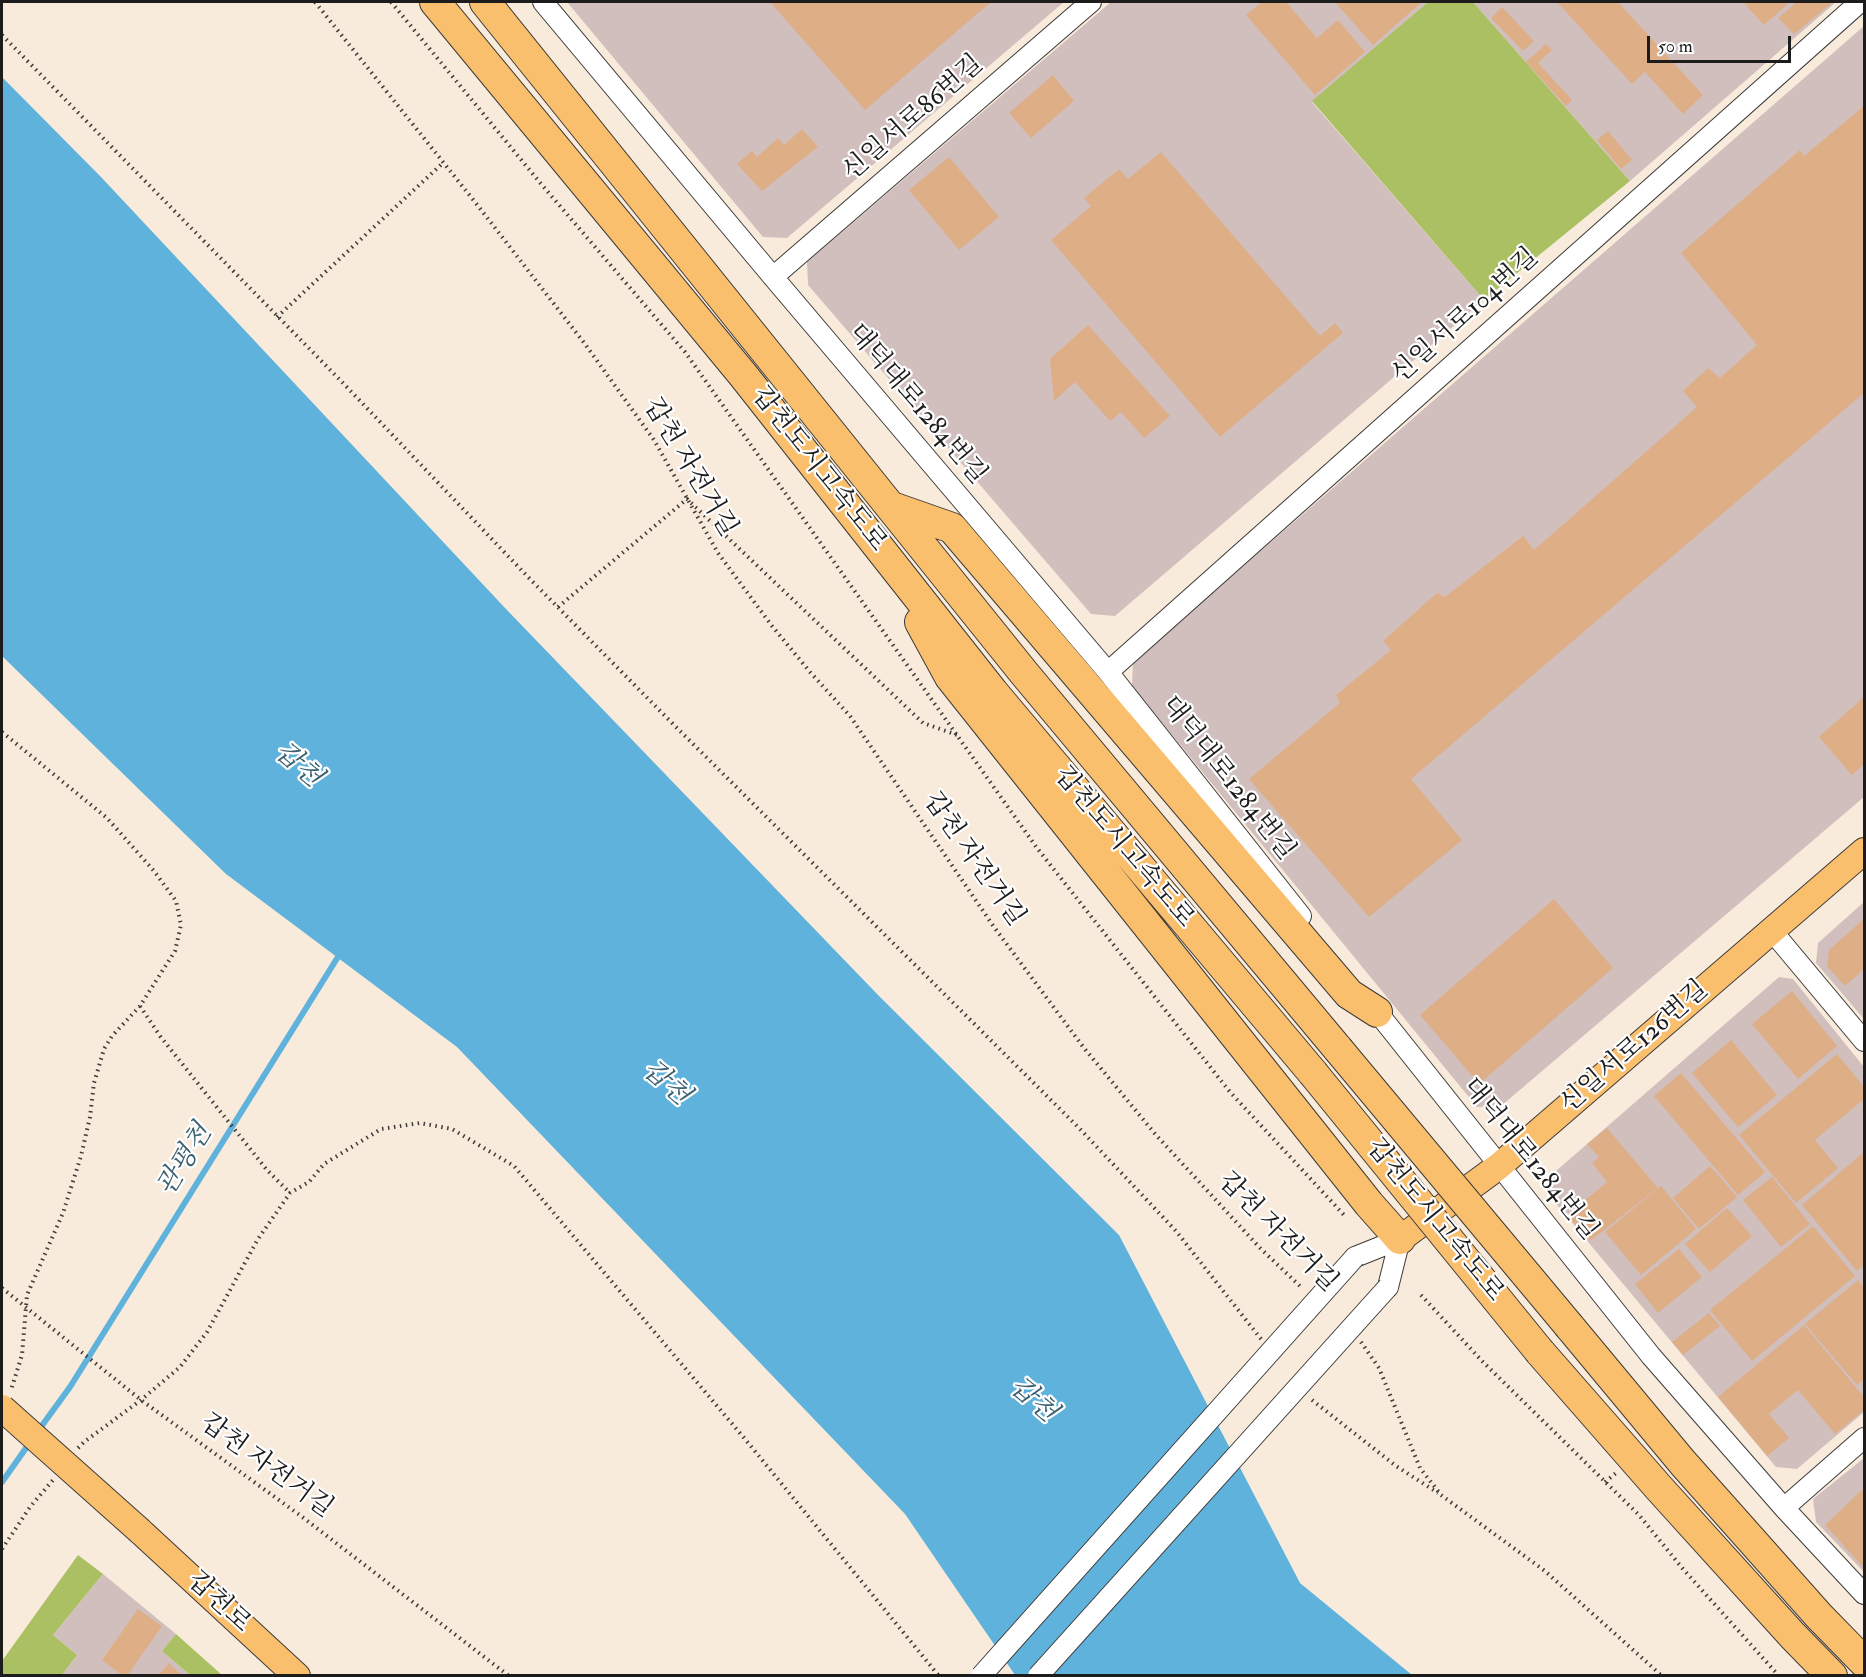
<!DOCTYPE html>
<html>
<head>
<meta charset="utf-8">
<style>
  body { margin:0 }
  #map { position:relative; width:1866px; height:1677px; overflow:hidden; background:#f9ebdc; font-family:"IM FELL Double Pica",serif }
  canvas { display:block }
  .frame { position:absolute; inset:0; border:3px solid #1c1c1c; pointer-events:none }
  .scale { position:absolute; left:1647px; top:36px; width:144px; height:27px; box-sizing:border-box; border:3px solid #1c1c1c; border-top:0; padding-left:8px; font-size:18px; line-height:21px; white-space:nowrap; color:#1c1c1c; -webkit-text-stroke:4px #fff; paint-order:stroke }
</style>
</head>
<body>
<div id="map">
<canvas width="1866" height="1677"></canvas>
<div class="frame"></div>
<div class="scale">50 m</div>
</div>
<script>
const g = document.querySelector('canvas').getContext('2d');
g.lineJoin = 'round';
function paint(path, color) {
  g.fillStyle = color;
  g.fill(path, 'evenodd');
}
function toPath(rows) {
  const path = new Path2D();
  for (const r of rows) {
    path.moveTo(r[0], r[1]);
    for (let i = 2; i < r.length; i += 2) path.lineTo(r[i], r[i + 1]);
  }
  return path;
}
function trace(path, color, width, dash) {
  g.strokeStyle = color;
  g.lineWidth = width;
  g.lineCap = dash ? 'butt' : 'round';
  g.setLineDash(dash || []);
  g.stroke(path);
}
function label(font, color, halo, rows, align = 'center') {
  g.font = font + ' "IM FELL Double Pica","Noto Serif KR",serif';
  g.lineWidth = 4.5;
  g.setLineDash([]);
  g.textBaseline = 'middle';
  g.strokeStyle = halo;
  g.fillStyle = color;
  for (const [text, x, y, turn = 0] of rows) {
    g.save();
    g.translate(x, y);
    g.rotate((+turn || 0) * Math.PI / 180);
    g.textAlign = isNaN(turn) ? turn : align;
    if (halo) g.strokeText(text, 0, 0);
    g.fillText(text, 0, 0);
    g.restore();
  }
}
paint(toPath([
  [567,2,1064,2,787,238,763,237],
  [1111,2,1428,2,1312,102,1484,300,1115,616,1091,614,808,285,807,262],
  [1473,2,1836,2,1630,181],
  [1864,26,1864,797,1501,1106,1477,1107,1132,686,1133,662],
  [1864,902,1864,1019,1816,963,1818,943],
  [1779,977,1793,979,1864,1067,1864,1412,1797,1469,1776,1467,1548,1194,1548,1178],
  [1864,1458,1864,1572,1816,1522,1813,1499],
  [103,1574,176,1634,162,1651,190,1675,62,1675,77,1655,53,1635]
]), '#d1bfbe');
paint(toPath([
  [1428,2,1473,2,1630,181,1484,300,1312,101],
  [78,1555,103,1574,53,1635,77,1655,62,1675,2,1675,2,1661],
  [176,1634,222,1675,190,1675,162,1651]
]), '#abbf63');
paint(toPath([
  [2,77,101,177,506,609,879,996,1119,1235,1300,1583,1412,1675,1015,1675,905,1514,457,1047,226,874,2,656]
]), '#5fb2db');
trace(toPath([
  [38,1431,70,1387,341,952],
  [2,1482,31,1441]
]), '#5fb2db', 6);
paint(toPath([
  [770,2,991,2,865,110],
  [1262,2,1286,2,1317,38,1338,20,1365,52,1315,95,1246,15],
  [1335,2,1422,2,1373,45],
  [1557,2,1618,2,1703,95,1683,114,1645,72,1632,84],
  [1743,2,1790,2,1764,25],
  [1797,2,1833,2,1794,34,1778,18],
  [1502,7,1534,41,1523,51,1491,18],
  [1546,44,1552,50,1538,63,1572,100,1566,106,1526,62],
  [1053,75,1074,101,1031,138,1009,113],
  [1864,106,1864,393,1411,779,1462,840,1369,917,1249,779,1340,703,1336,695,1391,650,1383,641,1437,593,1445,597,1523,536,1534,550,1697,407,1683,391,1708,368,1720,378,1757,345,1681,253,1800,150,1804,156],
  [802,129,818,147,762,191,737,164,752,151,757,157,778,138,784,145],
  [1608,131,1632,160,1621,169,1597,140],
  [1161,152,1320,336,1335,323,1343,333,1220,437,1051,240,1091,206,1084,198,1119,169,1128,179],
  [949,157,999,217,959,250,909,190],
  [1088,325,1170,416,1144,438,1121,412,1110,421,1075,382,1054,401,1050,359],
  [1864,697,1864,764,1852,775,1819,737],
  [1554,899,1613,968,1479,1084,1420,1015],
  [1864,919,1864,969,1845,986,1827,966,1829,950],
  [1792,991,1837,1046,1798,1079,1752,1024],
  [1731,1040,1777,1095,1738,1127,1692,1073],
  [1837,1054,1864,1087,1864,1099,1815,1140,1838,1168,1796,1203,1739,1135],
  [1681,1073,1765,1172,1738,1195,1654,1096],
  [1607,1128,1658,1188,1590,1241,1567,1215,1607,1182,1592,1163,1599,1157,1587,1144],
  [1864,1152,1864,1265,1857,1271,1802,1205],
  [1710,1166,1737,1197,1699,1229,1673,1198],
  [1772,1177,1810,1224,1781,1247,1743,1200],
  [1661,1186,1696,1229,1641,1275,1605,1232],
  [1727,1208,1752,1236,1710,1272,1685,1244],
  [1813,1226,1855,1276,1752,1361,1710,1310],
  [1679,1249,1702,1277,1658,1313,1635,1284],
  [1858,1280,1864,1288,1864,1379,1857,1385,1805,1324],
  [1709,1313,1720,1326,1683,1355,1672,1342],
  [1804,1325,1864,1397,1864,1410,1835,1434,1798,1390,1769,1414,1789,1438,1767,1456,1718,1397],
  [1862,1490,1864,1493,1864,1568,1825,1525],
  [138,1609,162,1626,127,1676,123,1676,102,1660],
  [169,1663,182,1676,158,1676]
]), '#deae87');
const minor = toPath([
  [543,2,773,277,1108,672,1301,916],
  [773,277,1091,2],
  [1108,672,1860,2],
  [1772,931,1864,1041],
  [1370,1003,1651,1356,1784,1508,1864,1594],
  [1355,1257,1400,1239],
  [1388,1287,1400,1239],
  [1784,1508,1864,1438]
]);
const major = toPath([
  [1400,1239,1499,1166,1864,851],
  [140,1531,297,1676]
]);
const highway = toPath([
  [435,2,743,375,993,692,1313,1073],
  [485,2,1024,673,1338,1049],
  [892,507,952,528,1349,994,1377,1012],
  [920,622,950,677,1369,1204,1400,1239],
  [1570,1327,1683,1463,1819,1616,1864,1662],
  [1540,1352,1659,1488,1793,1636,1832,1676]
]);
trace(minor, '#3d3b39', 22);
trace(major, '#3d3b39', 28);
trace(highway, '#3d3b39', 32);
trace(toPath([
  [315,2,475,202,585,344,654,440,718,553,772,626,810,672,850,716,994,927,1084,1048,1156,1135,1260,1248,1302,1288],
  [391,2,542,185,685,352,1037,848,1230,1092,1344,1215],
  [2,35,342,382,529,578,676,727,1080,1129,1176,1231,1261,1339],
  [277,317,444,162],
  [558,607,687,499,923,723,957,735],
  [2,732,107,818,154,871,176,901,181,925,175,951,140,1006,112,1036,104,1049,94,1083,90,1117,81,1156,63,1213,27,1295,22,1355,11,1390],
  [140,1006,160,1036,267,1170,290,1193],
  [2,1288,141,1400,301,1516,509,1676],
  [1421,1295,1482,1361,1639,1515,1683,1569,1779,1676],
  [1361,1342,1379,1368,1420,1468,1441,1495,1545,1571,1662,1676],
  [1312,1400,1396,1466,1438,1493],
  [78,1448,84,1442,141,1400,180,1367,207,1332,258,1239,290,1193,309,1182,324,1164,381,1129,420,1123,452,1129,514,1166,745,1439,939,1676],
  [1605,1482,1616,1473],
  [2,1549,30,1507,53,1480]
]), '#3d3b39', 4, [1.5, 4.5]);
trace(minor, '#fff', 20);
trace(major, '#f9bf6d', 26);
trace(highway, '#f9bf6d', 30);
const minorBridge = toPath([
  [981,1676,1355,1257],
  [1038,1676,1388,1287]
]);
const majorBridge = toPath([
  [2,1408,140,1531]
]);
const highwayBridge = toPath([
  [1338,1049,1570,1327],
  [1313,1073,1540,1352]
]);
trace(minorBridge, '#3d3b39', 22, []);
trace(majorBridge, '#3d3b39', 28, []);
trace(highwayBridge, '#3d3b39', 32, []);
trace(minorBridge, '#fff', 20);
trace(majorBridge, '#f9bf6d', 26);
trace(highwayBridge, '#f9bf6d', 30);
label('26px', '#1c1c1c', '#fff', [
  ["신일서로86번길",914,119,-41],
  ["신일서로104번길",1466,317,-42],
  ["대덕대로1284번길",916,405,50],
  ["갑천 자전거길",689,468,59],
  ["갑천도시고속도로",818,470,52],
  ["대덕대로1284번길",1227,779,52],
  ["갑천도시고속도로",1123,848,50],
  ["갑천 자전거길",973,860,55],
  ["신일서로126번길",1635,1048,-41],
  ["대덕대로1284번길",1529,1160,51],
  ["갑천도시고속도로",1434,1221,51],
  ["갑천 자전거길",1277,1233,45],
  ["갑천 자전거길",266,1467,36],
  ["갑천로",218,1603,43]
]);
label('italic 27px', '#3a6072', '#fff', [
  ["갑천",297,766,41],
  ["갑천",665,1084,41],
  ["관평천",186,1161,-58],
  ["갑천",1032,1401,41]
]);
</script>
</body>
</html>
